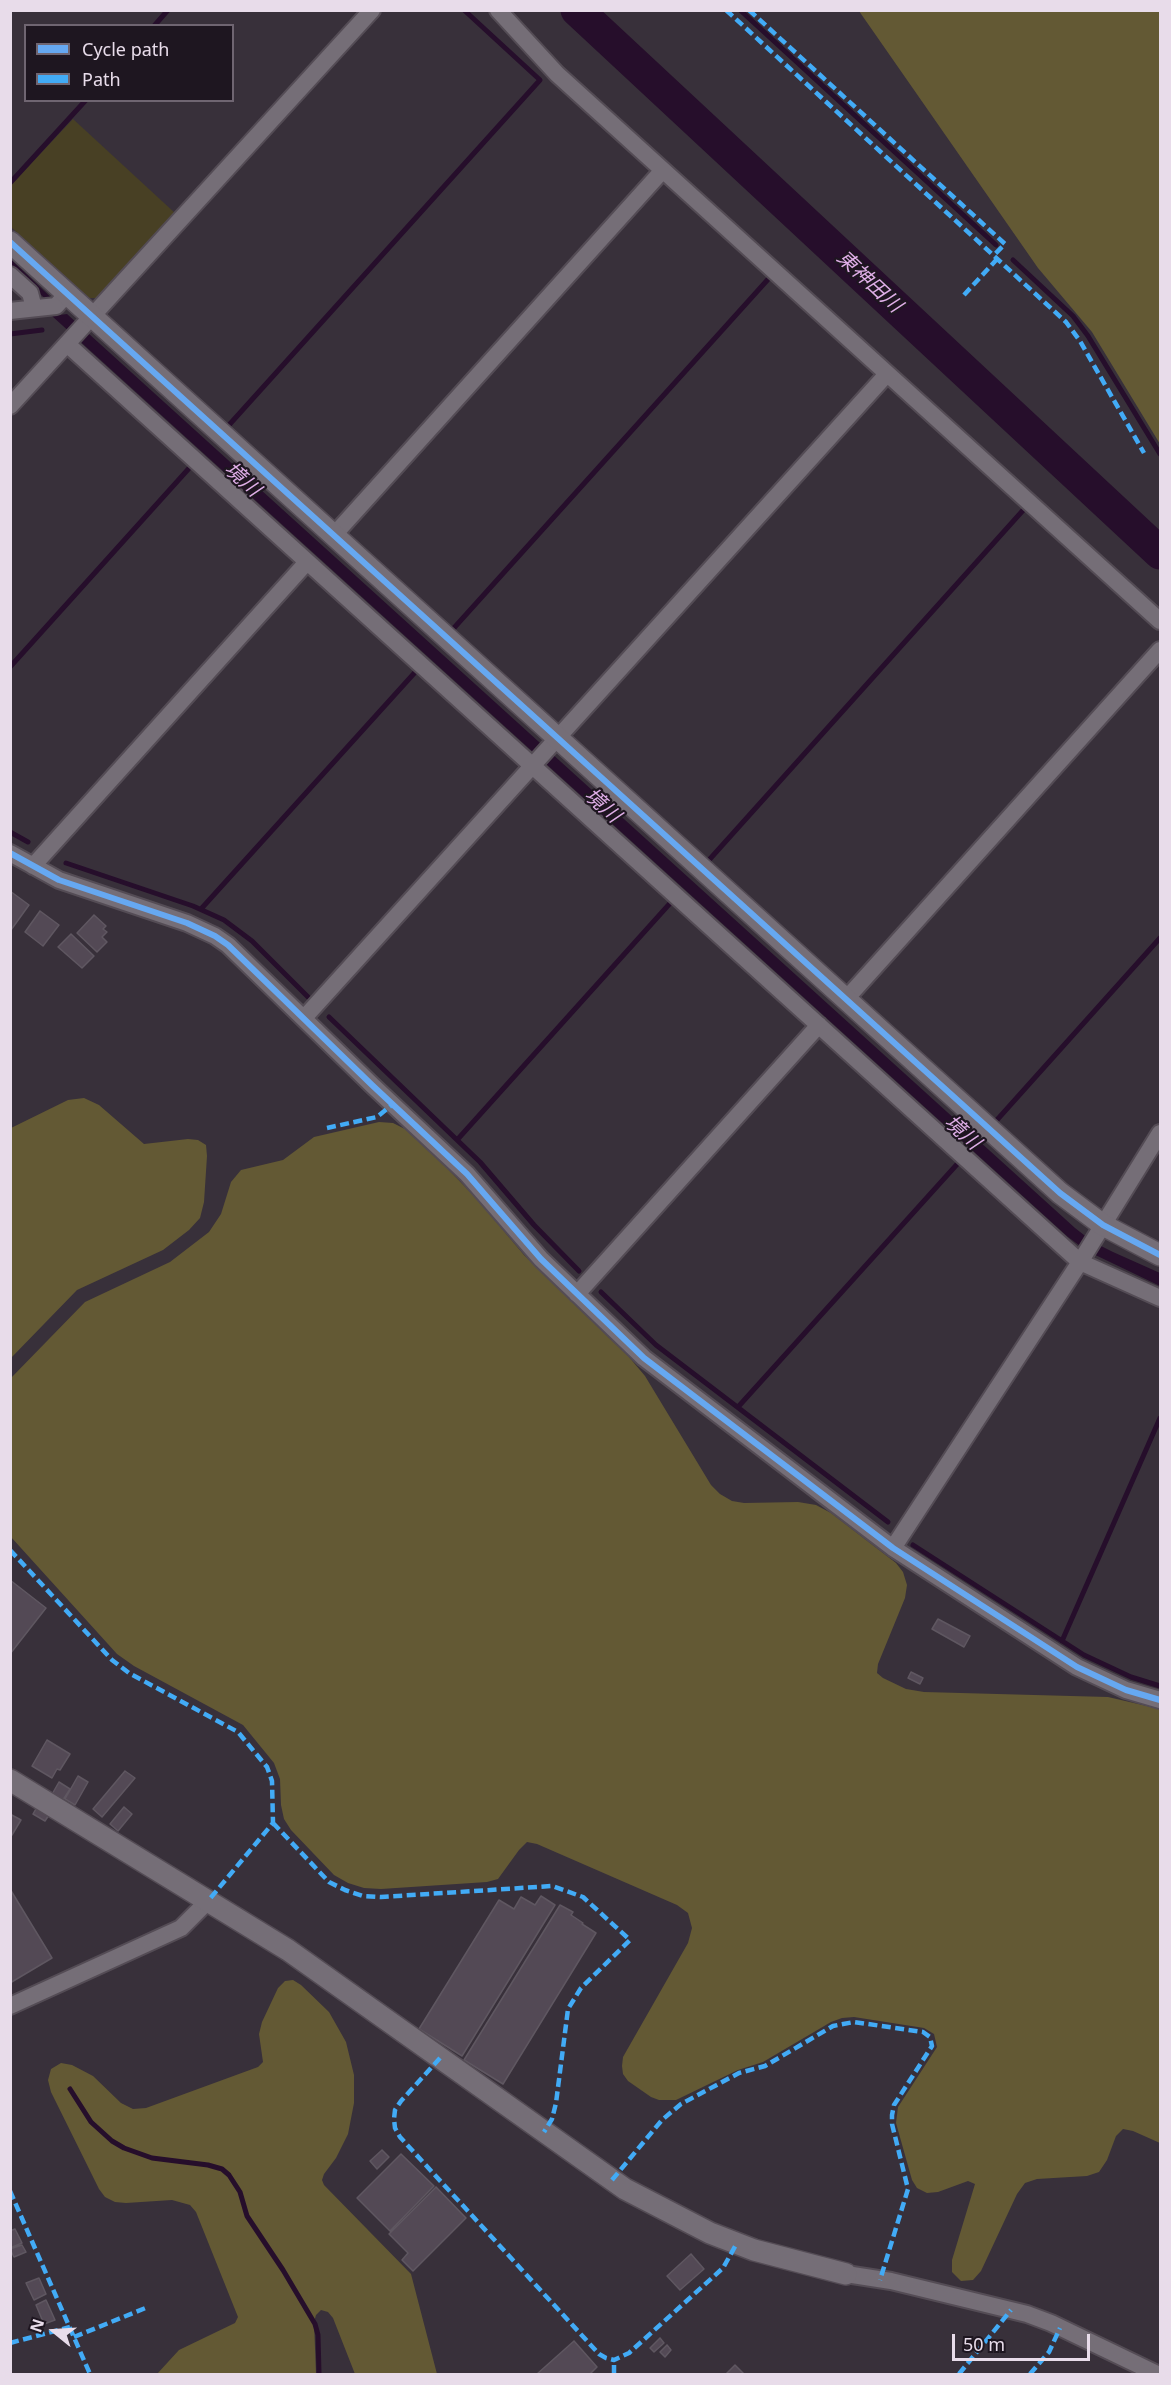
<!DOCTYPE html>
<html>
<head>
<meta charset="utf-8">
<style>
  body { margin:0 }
  #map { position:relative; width:1171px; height:2385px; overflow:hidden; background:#38303a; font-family:"Noto Sans",sans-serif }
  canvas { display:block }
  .frame { position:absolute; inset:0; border:12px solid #e8dcea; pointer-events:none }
  .legend { position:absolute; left:24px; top:24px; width:210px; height:78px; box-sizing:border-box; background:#1e1620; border:2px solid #6f6571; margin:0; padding:8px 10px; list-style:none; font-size:18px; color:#e8dcea }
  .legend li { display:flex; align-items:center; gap:12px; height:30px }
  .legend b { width:30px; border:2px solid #6f6571 }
  .north { position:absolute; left:24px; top:2301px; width:60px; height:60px; -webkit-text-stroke:4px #1e1620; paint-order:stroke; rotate:288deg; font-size:16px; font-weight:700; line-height:24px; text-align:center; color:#e8dcea }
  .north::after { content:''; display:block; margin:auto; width:21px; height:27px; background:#e8dcea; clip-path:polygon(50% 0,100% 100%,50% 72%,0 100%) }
  .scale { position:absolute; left:952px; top:2334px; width:138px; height:27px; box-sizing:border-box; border:3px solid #e8dcea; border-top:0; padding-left:8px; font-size:18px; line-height:21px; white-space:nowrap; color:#e8dcea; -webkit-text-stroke:4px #1e1620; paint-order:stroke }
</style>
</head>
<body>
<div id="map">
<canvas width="1171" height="2385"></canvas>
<div class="frame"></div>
<ul class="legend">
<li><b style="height:8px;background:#66a8f1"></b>Cycle path</li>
<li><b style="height:8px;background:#42abf6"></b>Path</li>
</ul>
<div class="north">N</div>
<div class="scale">50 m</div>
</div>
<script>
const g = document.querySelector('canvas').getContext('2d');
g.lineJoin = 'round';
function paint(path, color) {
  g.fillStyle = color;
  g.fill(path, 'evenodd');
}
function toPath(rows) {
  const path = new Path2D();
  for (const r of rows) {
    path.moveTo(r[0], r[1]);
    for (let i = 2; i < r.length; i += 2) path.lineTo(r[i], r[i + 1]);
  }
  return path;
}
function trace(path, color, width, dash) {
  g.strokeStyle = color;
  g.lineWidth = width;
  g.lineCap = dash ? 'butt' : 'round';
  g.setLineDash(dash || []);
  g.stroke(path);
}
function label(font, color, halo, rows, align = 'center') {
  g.font = font + ' "Noto Sans","Noto Sans JP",sans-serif';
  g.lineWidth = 4.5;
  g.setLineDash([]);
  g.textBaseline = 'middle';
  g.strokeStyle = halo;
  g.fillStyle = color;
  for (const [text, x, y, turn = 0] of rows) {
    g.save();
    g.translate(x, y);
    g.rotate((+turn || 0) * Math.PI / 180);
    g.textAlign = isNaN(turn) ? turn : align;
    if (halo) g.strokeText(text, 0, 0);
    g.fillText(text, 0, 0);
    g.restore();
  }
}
paint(toPath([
  [73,119,176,214,99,298,89,298,11,227,10,186]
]), '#484024');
paint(toPath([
  [859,11,1160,11,1160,444,1092,332,1038,268],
  [84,1098,99,1105,144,1144,188,1139,198,1140,206,1145,207,1156,204,1202,200,1218,189,1230,163,1250,77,1290,11,1358,11,1128,68,1100],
  [379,1122,393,1123,405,1129,444,1165,476,1198,524,1255,629,1357,645,1376,711,1485,720,1494,732,1501,744,1503,798,1502,816,1505,831,1513,896,1563,903,1572,907,1585,905,1598,878,1664,877,1673,883,1678,906,1689,924,1692,1108,1697,1160,1709,1160,2143,1133,2131,1123,2129,1116,2136,1107,2160,1099,2172,1087,2176,1037,2179,1025,2183,1017,2194,981,2271,973,2280,961,2281,952,2272,952,2260,975,2184,968,2181,938,2192,927,2193,917,2188,912,2180,896,2123,898,2107,937,2047,934,2034,924,2028,854,2017,842,2018,831,2022,763,2062,738,2070,676,2100,659,2100,651,2097,628,2081,623,2074,622,2066,623,2057,688,1943,692,1928,688,1913,677,1905,537,1844,527,1842,519,1850,498,1879,487,1882,381,1889,364,1888,348,1883,334,1875,291,1830,284,1819,281,1805,280,1779,274,1763,243,1725,134,1666,117,1654,11,1537,11,1378,85,1302,170,1262,209,1232,221,1214,231,1182,241,1170,283,1160,314,1137],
  [293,1980,301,1985,329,2012,346,2042,354,2075,354,2103,348,2134,336,2158,324,2174,322,2180,324,2185,411,2274,437,2374,355,2374,333,2318,328,2312,321,2310,316,2315,314,2322,316,2374,157,2374,179,2350,235,2323,238,2317,196,2212,190,2205,172,2200,126,2203,115,2202,105,2197,99,2189,51,2092,48,2080,51,2069,61,2063,72,2065,93,2076,121,2103,133,2109,146,2108,258,2067,263,2062,259,2034,262,2022,278,1988,285,1981]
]), '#635934');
paint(toPath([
  [67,314,1075,1228,1093,1242,1113,1252,1160,1273,1160,1286,1087,1251,1068,1237,52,316]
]), '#260e2b');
trace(toPath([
  [740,10,996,245],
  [154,26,168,10],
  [10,183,86,100],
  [1013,260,1073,316,1088,336,1160,454],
  [10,262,48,298],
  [10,334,42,330],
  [229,425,540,80,464,10],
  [453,629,771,276],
  [10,667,192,465],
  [10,832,28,842],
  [709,860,1026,507],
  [66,863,193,906,224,920,252,941,308,997],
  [201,909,418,669],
  [329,1017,480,1162,534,1225,579,1271],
  [996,1121,1160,938],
  [457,1140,673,900],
  [601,1292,656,1345,888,1522],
  [738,1407,960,1161],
  [913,1545,1084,1655,1131,1677,1160,1686],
  [1062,1641,1160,1418],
  [70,2089,91,2122,112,2141,124,2148,152,2158,208,2165,222,2169,229,2175,240,2192,247,2216,283,2270,315,2324,318,2335,319,2374]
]), '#260e2b', 5);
trace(toPath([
  [577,10,1160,553]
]), '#260e2b', 33);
const building = toPath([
  [10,891,29,905,11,930,10,930,10,891],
  [40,911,59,925,43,946,25,932,40,911],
  [94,915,106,926,103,929,107,932,102,937,107,942,97,952,77,933,94,915],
  [71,934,94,956,82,968,58,947,71,934],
  [10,1580,46,1608,10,1654,10,1580],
  [938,1619,970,1636,964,1647,932,1629,938,1619],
  [911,1672,923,1678,920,1684,908,1678,911,1672],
  [47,1740,70,1754,60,1770,57,1769,52,1778,32,1766,47,1740],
  [125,1771,135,1778,102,1817,93,1809,125,1771],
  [78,1776,88,1782,75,1805,65,1799,78,1776],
  [59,1782,70,1789,61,1803,51,1796,59,1782],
  [37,1807,49,1815,45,1821,33,1814,37,1807],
  [124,1807,132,1814,118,1831,110,1824,124,1807],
  [10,1814,21,1820,12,1835,10,1834,10,1814],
  [10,1889,52,1958,10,1983,10,1889],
  [541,1896,555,1905,462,2056,419,2029,499,1900,514,1909,521,1897,535,1905,541,1896],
  [560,1905,573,1912,571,1915,583,1923,582,1924,596,1933,503,2084,464,2060,560,1905],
  [382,2150,389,2157,377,2169,370,2161,382,2150],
  [401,2154,434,2186,390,2231,357,2198,401,2154],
  [436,2187,466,2218,413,2271,402,2260,408,2253,389,2234,436,2187],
  [15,2229,22,2243,10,2248,10,2231,15,2229],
  [22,2245,26,2252,14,2257,10,2249,22,2245],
  [691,2254,704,2269,680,2290,667,2276,691,2254],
  [39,2278,46,2294,34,2300,26,2283,39,2278],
  [46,2300,55,2320,44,2324,36,2305,46,2300],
  [660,2338,664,2343,654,2352,650,2348,660,2338],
  [574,2341,597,2367,590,2374,537,2374,574,2341],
  [667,2345,671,2350,665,2357,660,2352,667,2345],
  [735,2365,744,2374,726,2374,735,2365]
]);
paint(building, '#534955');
trace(building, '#5f5761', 1.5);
const minor = toPath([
  [498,10,557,74,1160,621],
  [10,275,30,293,34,308],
  [10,311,56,306,67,294],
  [67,344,1080,1262,1160,1298],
  [10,406,372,10],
  [334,535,663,170],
  [10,853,59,880,187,923,215,936,228,945,372,1085,467,1174,541,1259,644,1358,893,1548,1077,1667,1126,1690,1160,1700],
  [33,866,307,562],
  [846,999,1160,650],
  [304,1018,887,374],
  [577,1294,819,1025],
  [893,1548,1080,1262,1160,1133],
  [10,2006,181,1928,208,1901],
  [846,2274,891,2281,1027,2314,1051,2323,1157,2374]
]);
const tertiary = toPath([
  [10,242,1060,1193,1103,1225,1160,1255],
  [10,1780,288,1950,625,2189,710,2233,754,2250,846,2274]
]);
trace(minor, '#544c55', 20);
trace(tertiary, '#544c55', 24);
trace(minor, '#756e77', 16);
trace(tertiary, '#756e77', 21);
trace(toPath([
  [726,10,1066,322,1080,341,1144,453],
  [749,10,1005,244,994,255],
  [964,295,998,258],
  [327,1128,377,1117,393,1104],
  [10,1550,112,1660,129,1673,238,1732,267,1767,272,1781,273,1823,208,1901],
  [273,1823,329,1882,345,1890,363,1896,381,1897,552,1886,583,1897,630,1940,581,1988,568,2009,556,2103,552,2119,544,2132],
  [440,2058,401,2101,395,2110,394,2119,395,2128,400,2137,599,2354,606,2358,614,2360,629,2353,723,2268,737,2243],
  [612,2180,662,2120,681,2104,739,2073,765,2066,833,2026,854,2022,923,2032,930,2037,932,2046,894,2105,892,2115,892,2124,908,2189,880,2280],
  [10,2191,90,2374],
  [74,2337,148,2307],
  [10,2343,70,2327],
  [614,2374,614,2360],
  [959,2374,1011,2310],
  [1030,2374,1049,2352,1060,2328]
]), '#42abf6', 4.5, [9, 4.5]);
trace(toPath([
  [10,242,1060,1193,1103,1225,1160,1255],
  [10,853,59,880,187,923,215,936,228,945,372,1085,467,1174,541,1259,644,1358,893,1548,1077,1667,1126,1690,1160,1700]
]), '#66a8f1', 6);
label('italic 20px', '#dfaee7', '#1e1620', [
  ["東神田川",869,282,43],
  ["境川",242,480,42],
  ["境川",602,806,42],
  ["境川",962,1133,42]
]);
</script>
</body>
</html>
